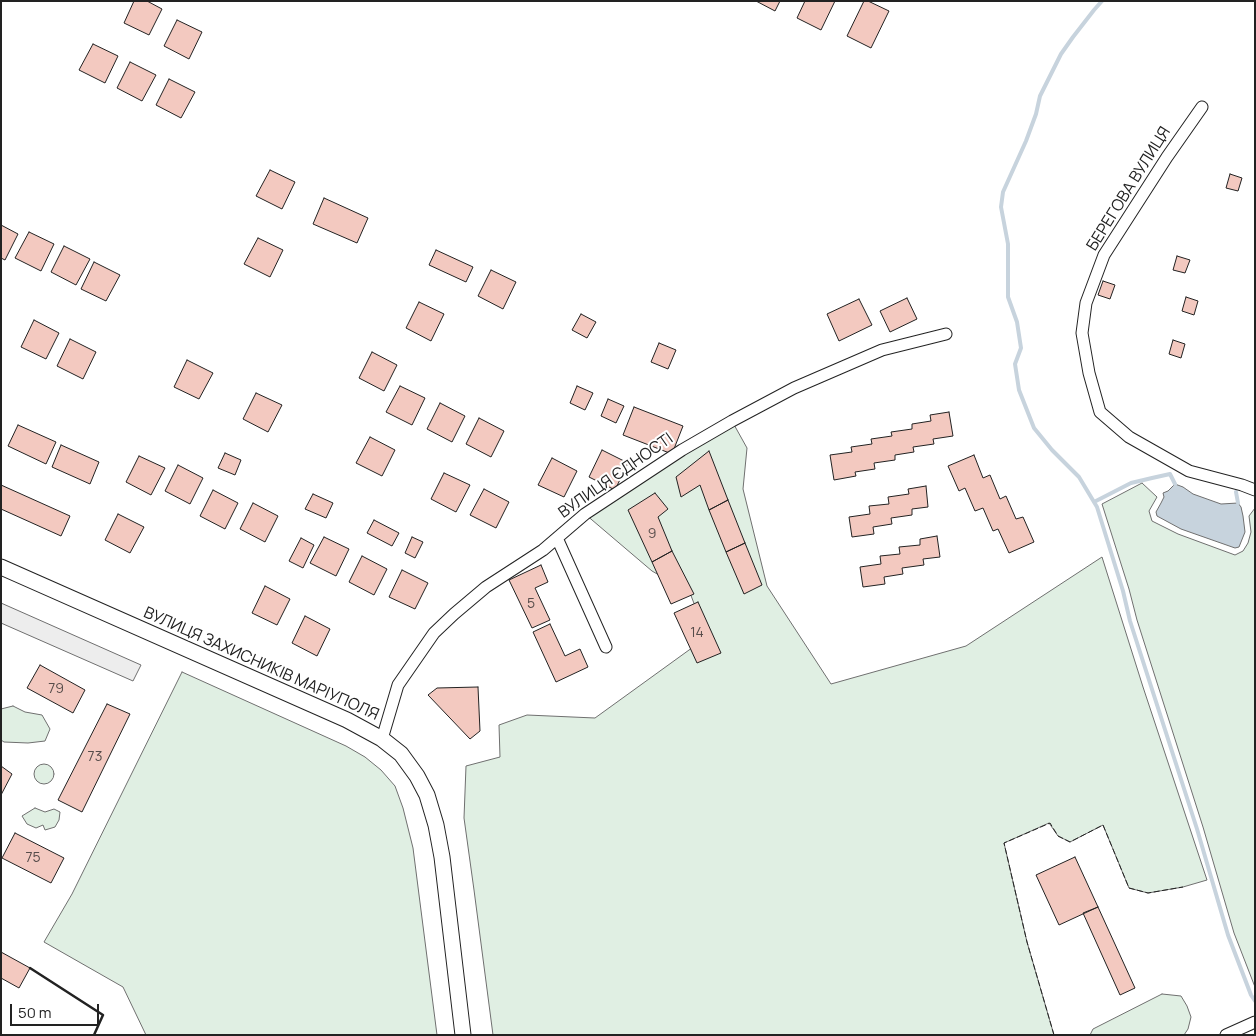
<!DOCTYPE html>
<html>
<head>
<meta charset="utf-8">
<style>
  body { margin:0 }
  #map { position:relative; width:1256px; height:1036px; overflow:hidden; background:#fff; font-family:Manrope,sans-serif }
  canvas { display:block }
  .frame { position:absolute; inset:0; border:2px solid #222; pointer-events:none }
  .scale { position:absolute; left:10px; top:1004px; width:89px; height:22px; box-sizing:border-box; border:2px solid #222; border-top:0; padding-left:6px; font-size:15px; line-height:18px; white-space:nowrap; color:#222; -webkit-text-stroke:4px #fff; paint-order:stroke }
</style>
</head>
<body>
<div id="map">
<canvas width="1256" height="1036"></canvas>
<div class="frame"></div>
<div class="scale">50 m</div>
</div>
<script>
const g = document.querySelector('canvas').getContext('2d');
g.lineJoin = 'round';
function paint(path, color) {
  g.fillStyle = color;
  g.fill(path, 'evenodd');
}
function toPath(rows) {
  const path = new Path2D();
  for (const r of rows) {
    if (r.length === 3) {
      path.moveTo(r[0] + r[2], r[1]);
      path.arc(r[0], r[1], r[2], 0, 2 * Math.PI);
      continue;
    }
    path.moveTo(r[0], r[1]);
    for (let i = 2; i < r.length; i += 2) path.lineTo(r[i], r[i + 1]);
  }
  return path;
}
function trace(path, color, width, dash) {
  g.strokeStyle = color;
  g.lineWidth = width;
  g.lineCap = dash ? 'butt' : 'round';
  g.setLineDash(dash || []);
  g.stroke(path);
}
function label(font, color, halo, rows, align = 'center') {
  g.font = font + ' Manrope,sans-serif';
  g.lineWidth = 4;
  g.setLineDash([]);
  g.textBaseline = 'middle';
  g.strokeStyle = halo;
  g.fillStyle = color;
  for (const [text, x, y, turn = 0] of rows) {
    g.save();
    g.translate(x, y);
    g.rotate((+turn || 0) * Math.PI / 180);
    g.textAlign = isNaN(turn) ? turn : align;
    if (halo) g.strokeText(text, 0, 0);
    g.fillText(text, 0, 0);
    g.restore();
  }
}
const green = toPath([
  [732,421,747,448,743,489,767,586,831,684,966,646,1102,557,1143,687,1207,880,1183,887,1148,893,1129,888,1103,825,1070,842,1058,836,1049,823,1004,843,1027,942,1054,1035,493,1035,474,890,464,818,466,766,500,757,499,725,527,715,595,718,707,637,690,593,652,571,585,514,732,421],
  [1142,483,1157,497,1149,511,1152,521,1178,534,1235,555,1243,551,1248,543,1251,532,1249,516,1255,508,1255,987,1234,933,1203,827,1137,620,1129,589,1102,504,1142,483],
  [182,672,346,746,365,757,381,770,395,786,403,808,413,848,437,1035,146,1035,123,987,44,942,72,894,182,672],
  [13,706,25,712,42,715,50,729,45,741,28,743,4,742,1,740,1,709,13,706],
  [44,774,10],
  [35,808,45,812,54,809,60,812,59,820,55,827,45,830,43,825,36,828,27,824,22,816,35,808],
  [1162,994,1181,996,1187,1006,1191,1017,1188,1029,1184,1035,1090,1035,1093,1029,1162,994]
]);
paint(green, '#e0efe3');
trace(green, '#6f6f6f', 1);
const parking = toPath([
  [1,603,141,665,133,681,1,623,1,603]
]);
paint(parking, '#ededed');
trace(parking, '#6f6f6f', 1);
const water = toPath([
  [1175,484,1183,487,1193,494,1221,504,1238,503,1241,507,1243,516,1245,532,1239,547,1235,548,1181,529,1157,516,1156,512,1161,503,1164,497,1163,493,1168,491,1175,484]
]);
paint(water, '#c7d3dd');
trace(water, '#6f6f6f', 1);
trace(toPath([
  [1102,1,1094,10,1073,37,1061,54,1040,96,1036,114,1026,141,1003,192,1001,207,1008,244,1008,297,1017,322,1021,348,1015,364,1019,390,1034,428,1052,450,1079,477,1097,507,1123,591,1130,621,1197,829,1228,935,1251,995,1255,1001],
  [1236,492,1238,503],
  [1094,502,1131,483,1152,478,1170,474,1175,484]
]), '#c7d3dd', 4);
const building = toPath([
  [134,1,147,1,162,9,149,35,124,23,134,1],
  [756,1,780,1,775,11,756,1],
  [805,1,835,1,821,30,797,18,805,1],
  [864,1,868,1,889,11,871,48,847,36,864,1],
  [177,20,202,32,189,59,164,46,177,20],
  [93,44,118,56,105,83,79,70,93,44],
  [130,62,156,75,142,101,117,88,130,62],
  [169,79,195,92,181,118,156,105,169,79],
  [270,170,295,182,282,209,256,196,270,170],
  [1230,174,1242,178,1238,191,1226,188,1230,174],
  [324,198,368,218,357,243,313,224,324,198],
  [1,225,18,234,5,260,1,258,1,225],
  [29,232,54,244,41,271,15,258,29,232],
  [258,238,283,250,270,277,244,264,258,238],
  [64,246,90,259,76,285,51,272,64,246],
  [436,250,473,267,466,282,429,265,436,250],
  [1177,256,1190,260,1185,273,1173,270,1177,256],
  [94,262,120,275,106,301,81,289,94,262],
  [491,270,516,282,503,309,478,296,491,270],
  [1103,281,1115,285,1110,299,1098,295,1103,281],
  [1186,297,1198,301,1194,315,1182,311,1186,297],
  [907,298,917,319,890,332,880,311,907,298],
  [859,299,872,325,839,341,827,314,859,299],
  [419,302,444,314,431,341,406,328,419,302],
  [581,314,596,322,587,338,572,330,581,314],
  [34,320,59,333,46,359,21,347,34,320],
  [70,339,96,352,83,379,57,366,70,339],
  [1173,340,1185,344,1181,358,1169,354,1173,340],
  [659,343,676,350,668,369,651,362,659,343],
  [372,352,397,365,384,391,359,378,372,352],
  [187,360,213,373,199,399,174,387,187,360],
  [400,386,425,398,412,425,386,412,400,386],
  [577,386,593,393,585,410,570,403,577,386],
  [256,393,282,405,268,432,243,419,256,393],
  [608,399,624,406,616,423,601,416,608,399],
  [440,403,465,416,452,442,427,429,440,403],
  [634,407,683,426,672,454,623,435,634,407],
  [949,412,953,436,933,439,934,444,913,447,914,452,895,455,895,460,874,463,875,469,855,472,856,476,834,480,830,455,852,452,851,447,872,444,871,439,892,436,891,432,912,429,912,424,931,421,930,415,949,412],
  [479,418,504,431,491,457,466,444,479,418],
  [18,425,56,442,46,464,8,446,18,425],
  [370,437,395,450,382,476,356,463,370,437],
  [61,445,99,462,90,484,52,467,61,445],
  [602,450,628,463,615,490,589,477,602,450],
  [709,451,728,500,709,510,700,485,681,497,676,477,709,451],
  [225,453,241,460,235,475,218,468,225,453],
  [974,455,983,478,990,475,1000,499,1006,496,1016,519,1023,517,1034,542,1009,553,998,529,993,531,983,508,975,511,965,488,959,491,948,466,974,455],
  [139,456,165,468,151,495,126,482,139,456],
  [552,458,577,471,564,497,538,485,552,458],
  [178,465,203,478,190,504,165,491,178,465],
  [444,473,470,485,456,512,431,499,444,473],
  [1,485,70,516,61,536,1,509,1,485],
  [926,486,928,507,912,509,912,515,891,518,892,524,873,527,874,534,852,537,849,517,870,514,869,506,889,504,888,497,909,494,908,489,926,486],
  [484,489,509,502,496,528,470,515,484,489],
  [213,490,238,503,225,529,200,516,213,490],
  [655,493,668,509,658,517,672,551,652,562,628,510,655,493],
  [313,494,333,503,326,518,305,509,313,494],
  [728,500,745,543,726,552,709,510,728,500],
  [253,503,278,516,265,542,240,529,253,503],
  [118,514,144,527,130,553,105,540,118,514],
  [374,520,399,533,392,546,367,533,374,520],
  [937,536,940,557,923,559,924,565,902,568,903,574,884,577,885,584,863,587,860,567,881,564,880,556,900,554,899,547,920,545,920,539,937,536],
  [324,537,349,549,336,576,310,563,324,537],
  [412,537,423,542,415,558,405,553,412,537],
  [301,538,314,545,303,568,289,561,301,538],
  [745,543,762,585,744,594,726,552,745,543],
  [672,551,694,594,671,604,652,562,672,551],
  [362,556,387,569,374,595,349,582,362,556],
  [541,565,548,582,535,588,550,620,532,628,509,580,541,565],
  [402,570,428,583,415,609,389,597,402,570],
  [265,586,290,599,277,625,252,613,265,586],
  [698,602,721,653,697,663,674,613,698,602],
  [305,616,330,629,317,656,292,643,305,616],
  [550,624,565,656,580,649,588,667,556,682,533,632,550,624],
  [40,665,85,690,73,713,27,688,40,665],
  [478,687,480,731,470,739,428,695,437,688,478,687],
  [107,704,130,714,82,812,58,800,107,704],
  [1,766,12,774,1,795,1,766],
  [15,833,64,858,51,883,2,858,15,833],
  [1075,857,1098,907,1059,925,1036,875,1075,857],
  [1098,907,1135,988,1120,995,1083,913,1098,907],
  [1,952,30,968,19,988,1,978,1,952]
]);
paint(building, '#f3c9c0');
trace(building, '#222', 1);
const minor = toPath([
  [1202,107,1167,157,1104,255,1086,303,1082,333,1089,373,1100,412,1129,437,1189,471,1242,485,1255,490],
  [557,538,606,647],
  [382,739,398,685,434,633,454,614,486,587,543,550,585,514,682,450,732,421,794,388,882,350,946,334],
  [1226,1035,1255,1022]
]);
const secondary = toPath([
  [1,567,347,720,382,739,401,754,417,776,427,795,436,825,442,857,463,1035]
]);
trace(minor, '#222', 13);
trace(secondary, '#222', 17);
trace(minor, '#fff', 11);
trace(secondary, '#fff', 15);
trace(toPath([
  [1054,1035,1027,942,1004,843,1050,823,1058,836,1070,842,1103,825,1129,888,1148,893,1183,887]
]), '#222', 1, [6, 2.5]);
trace(toPath([
  [30,968,103,1015,94,1035]
]), '#222', 2.5);
label('14px', '#564c4a', null, [
  ["9",652,534],
  ["5",531,604],
  ["14",697,633],
  ["79",56,689],
  ["73",95,757],
  ["75",33,858]
]);
label('16px', '#222', '#fff', [
  ["БЕРЕГОВА ВУЛИЦЯ",1129,189,-58],
  ["ВУЛИЦЯ ЄДНОСТІ",616,476,-35],
  ["ВУЛИЦЯ ЗАХИСНИКІВ МАРІУПОЛЯ",261,664,24]
]);
</script>
</body>
</html>
